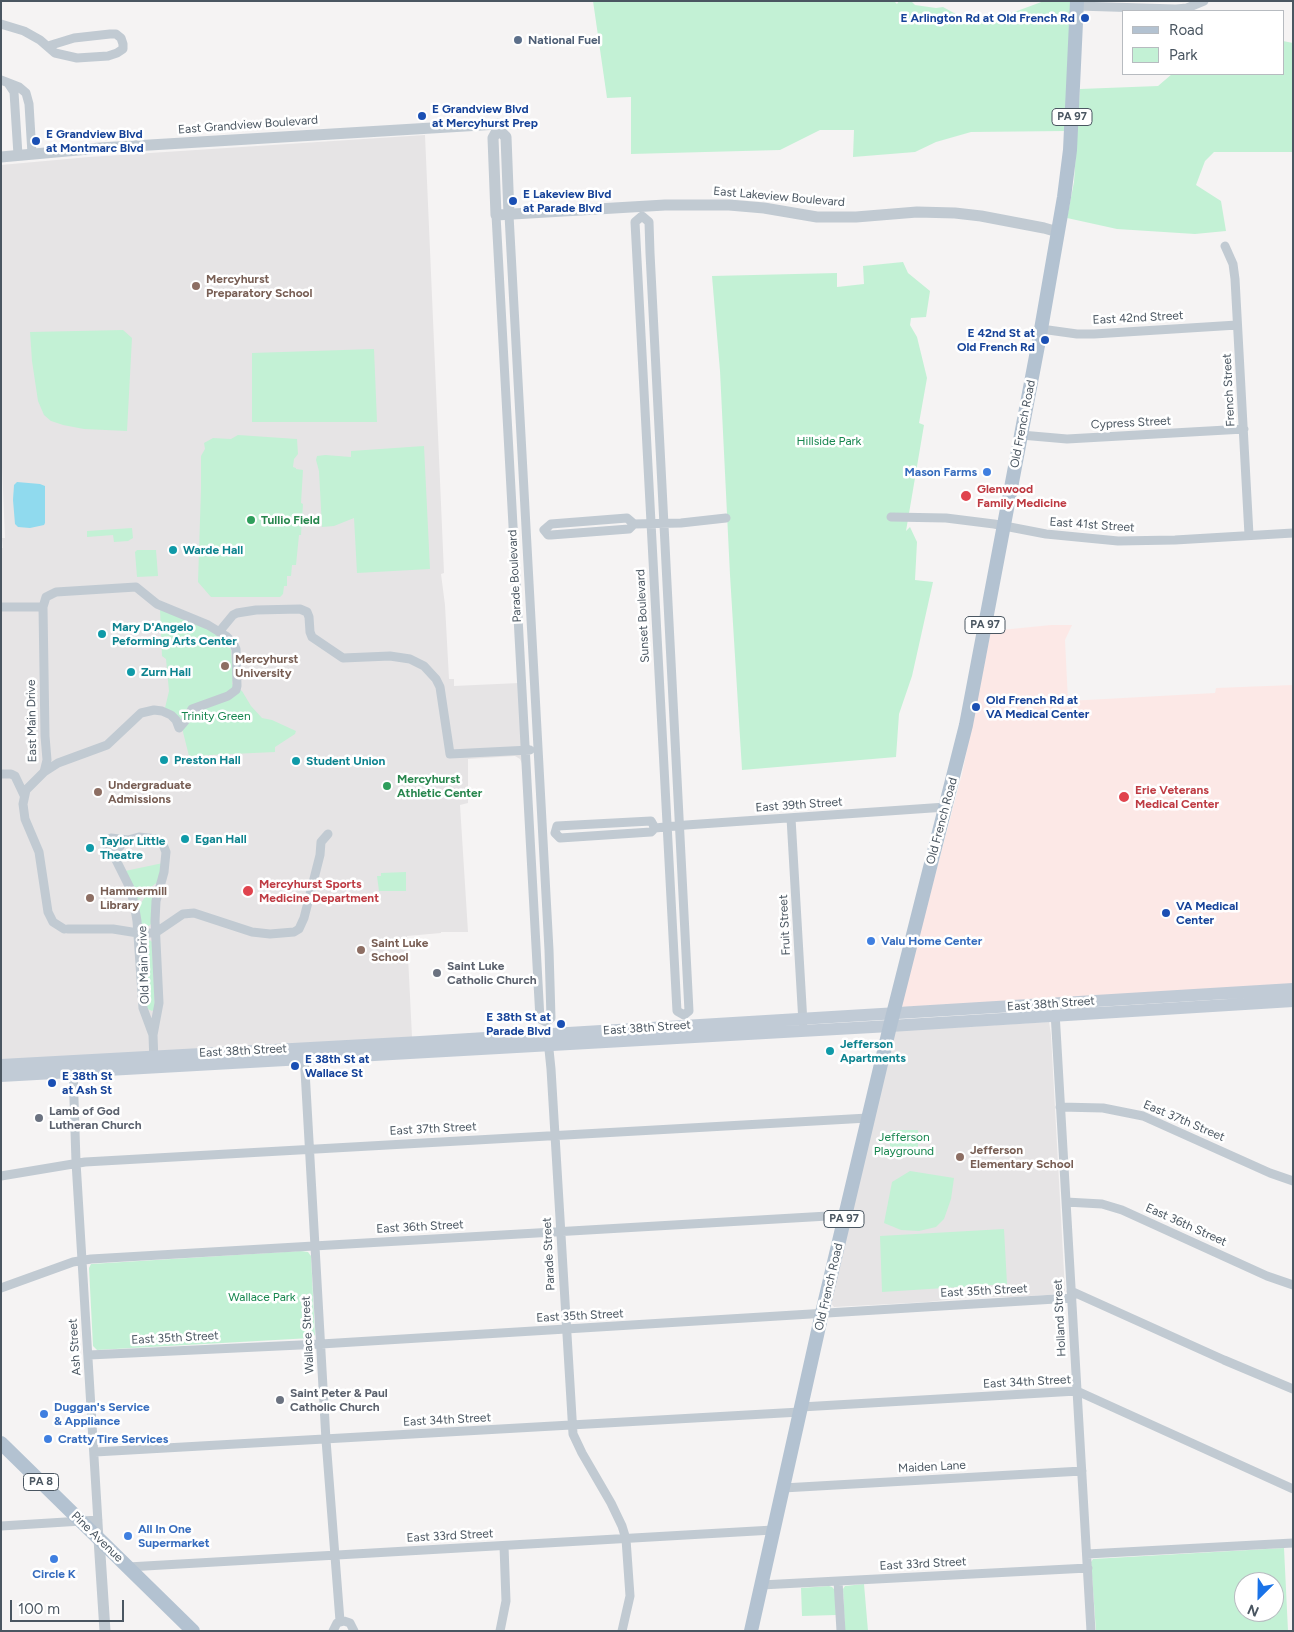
<!DOCTYPE html>
<html>
<head>
<meta charset="utf-8">
<style>
  body { margin:0 }
  #map { position:relative; width:1294px; height:1632px; overflow:hidden; background:#f5f3f3; font-family:Figtree,sans-serif }
  canvas { display:block }
  .frame { position:absolute; inset:0; border:2px solid #4a5661; pointer-events:none }
  .legend { position:absolute; left:1122px; top:10px; width:162px; height:65px; box-sizing:border-box; background:#fff; border:1px solid #b7bbc0; margin:0; padding:6px 9px; list-style:none; font-size:15px; color:#4a5661 }
  .legend li { display:flex; align-items:center; gap:10px; height:25px }
  .legend b { width:25px; border:1px solid #b7bbc0 }
  .north { position:absolute; left:1234px; top:1572px; width:50px; height:50px; box-sizing:border-box; background:#fff; border:1px solid #b7bbc0; border-radius:50%; rotate:203deg; font-size:14px; font-weight:700; line-height:20px; text-align:center; color:#4a5661 }
  .north::after { content:''; display:block; margin:auto; width:18px; height:22px; background:#1a73e8; clip-path:polygon(50% 0,100% 100%,50% 72%,0 100%) }
  .scale { position:absolute; left:10px; top:1600px; width:114px; height:22px; box-sizing:border-box; border:2px solid #4a5661; border-top:0; padding-left:6px; font-size:15px; line-height:18px; white-space:nowrap; color:#4a5661; -webkit-text-stroke:4px #fff; paint-order:stroke }
</style>
</head>
<body>
<div id="map">
<canvas width="1294" height="1632"></canvas>
<div class="frame"></div>
<ul class="legend">
<li><b style="height:6px;background:#b3c2d1"></b>Road</li>
<li><b style="height:14px;background:#c3f1d5"></b>Park</li>
</ul>
<div class="north">N</div>
<div class="scale">100 m</div>
</div>
<script>
const g = document.querySelector('canvas').getContext('2d');
g.lineJoin = 'round';
function paint(path, color) {
  g.fillStyle = color;
  g.fill(path, 'evenodd');
}
function toPath(rows) {
  const path = new Path2D();
  for (const r of rows) {
    path.moveTo(r[0], r[1]);
    for (let i = 2; i < r.length; i += 2) path.lineTo(r[i], r[i + 1]);
  }
  return path;
}
function trace(path, color, width, dash) {
  g.strokeStyle = color;
  g.lineWidth = width;
  g.lineCap = dash ? 'butt' : 'round';
  g.setLineDash(dash || []);
  g.stroke(path);
}
function label(font, color, halo, rows, align = 'center') {
  g.font = font + ' Figtree,sans-serif';
  g.lineWidth = 5;
  g.setLineDash([]);
  g.textBaseline = 'middle';
  g.strokeStyle = halo;
  g.fillStyle = color;
  for (const [text, x, y, turn = 0] of rows) {
    g.save();
    g.translate(x, y);
    g.rotate((+turn || 0) * Math.PI / 180);
    g.textAlign = isNaN(turn) ? turn : align;
    if (halo) g.strokeText(text, 0, 0);
    g.fillText(text, 0, 0);
    g.restore();
  }
}
paint(toPath([
  [425,135,444,573,441,574,445,605,449,679,454,679,454,686,519,683,523,766,520,759,515,756,468,759,468,803,460,805,468,932,441,932,441,933,407,936,412,1037,1,1061,1,548,3,548,2,538,5,538,1,443,1,165,89,157],
  [1049,1022,1051,1035,1065,1291,1064,1294,1013,1297,971,1297,928,1302,834,1307,830,1302,893,1031]
]), '#e6e4e5');
paint(toPath([
  [1051,625,1072,625,1065,640,1068,701,1215,693,1216,688,1293,685,1293,985,903,1007,901,1004,962,774,991,631]
]), '#fce8e6');
paint(toPath([
  [593,1,894,1,897,4,899,1,911,1,915,5,936,8,943,7,963,18,986,20,1017,11,1044,1,1071,1,1065,131,971,132,936,142,915,152,853,157,854,130,820,130,780,150,631,154,631,97,607,98],
  [1283,41,1293,43,1293,152,1214,152,1205,161,1196,185,1221,201,1226,231,1195,234,1117,229,1067,218,1074,182,1080,89,1158,86,1172,74,1283,74],
  [903,262,908,273,930,291,926,317,911,318,910,325,917,337,927,378,919,423,924,425,906,531,910,527,917,542,915,580,933,582,912,676,899,714,896,757,742,770,730,575,720,371,712,276,837,273,837,287,864,284,863,266],
  [123,330,132,338,127,431,84,429,63,425,51,421,44,415,38,401,32,361,30,332],
  [374,349,377,422,252,422,252,353],
  [238,435,297,439,298,454,294,459,293,467,296,468,296,469,303,470,301,503,303,504,301,535,299,535,296,565,292,565,291,576,287,576,287,586,284,586,283,594,280,597,211,597,198,582,201,489,201,456,205,449,204,443,213,438,231,439],
  [424,446,430,569,357,573,354,518,334,526,322,527,319,471,316,460,317,456,325,455,351,457,351,451],
  [132,528,133,538,128,541,114,542,113,535,87,537,87,531],
  [137,550,156,550,158,576,137,577,135,552],
  [160,609,181,616,220,635,226,642,231,650,233,678,232,684,242,691,251,706,262,718,272,720,296,731,295,734,275,747,275,752,189,756,180,720,165,708,169,691,166,659,162,656],
  [163,863,159,881,147,890,138,901,125,871],
  [406,872,406,891,379,891,377,876,381,876,381,873],
  [157,885,151,924,149,926,143,926,141,924,138,907,148,893],
  [145,939,150,940,152,942,155,1009,152,1011,146,1008,142,944],
  [890,1130,918,1130,918,1157,890,1157],
  [910,1171,954,1178,951,1199,944,1219,936,1227,919,1231,901,1230,884,1223,892,1182],
  [1004,1229,1007,1284,882,1292,880,1236],
  [301,1251,308,1252,311,1256,315,1335,311,1338,97,1350,93,1346,89,1268,91,1264],
  [1284,1548,1288,1631,1096,1631,1091,1562,1093,1559],
  [1244,1582,1274,1582,1274,1612,1244,1612],
  [864,1584,868,1631,845,1631,843,1589,845,1586],
  [829,1586,832,1587,835,1590,836,1615,802,1616,801,1588]
]), '#c3f1d5');
paint(toPath([
  [17,482,40,484,45,486,45,523,44,525,30,528,18,527,15,524,13,500,14,485]
]), '#90daee');
trace(toPath([
  [1077,6,1176,9,1187,8,1204,1],
  [1,24,24,31,40,40,55,53,77,58,108,56,117,53,123,49,123,44,121,38,116,34,110,34,74,38,48,46],
  [1,80,19,87,26,93,29,104,32,154],
  [8,83,14,92,18,155],
  [496,215,540,1019,546,1022],
  [509,215,549,950,551,1018,546,1022],
  [642,216,649,222,650,253,689,1011,684,1015,677,1011,639,297,635,222,642,216],
  [1225,246,1233,264,1235,279,1249,535],
  [1041,329,1077,334,1094,334,1237,325],
  [1021,435,1067,439,1244,429],
  [891,517,946,518,994,524,1046,534,1118,541,1175,540,1293,533],
  [627,518,634,524,629,529,551,535,548,535,544,530,551,524,627,518],
  [634,524,681,523,726,518],
  [1,607,43,607],
  [219,632,233,615,237,613,256,610,300,609,307,612,309,617,310,632,312,637,343,658,390,656,410,659,424,666,436,679,440,687,450,754,530,750],
  [44,772,58,763,107,745,141,713,154,710,162,711,171,715,176,720,179,728,185,721,192,709,228,696,236,690,237,686,236,649,233,643,226,636,208,625,157,604,136,587,56,592,46,597,43,607,45,736,47,760,44,772,26,790,23,804,25,819,39,852,48,912,53,922,64,929],
  [1,774,11,774,15,776,24,795],
  [791,818,803,1023],
  [655,828,651,821,557,826,555,833,560,838,651,832,655,828,686,825,946,807],
  [116,860,106,845,106,841,111,838,128,840],
  [68,929,113,929,138,933,155,933,183,914,194,913,252,932,270,934,294,932,299,929,304,918,320,855,321,842,328,834],
  [1055,1012,1091,1631],
  [153,1035,143,1008,137,921,134,903,130,888,116,860,118,849,122,844,128,840,139,837,157,839,162,842,166,852,164,872,156,901,155,921,159,1003,153,1035,154,1063],
  [548,1040,551,1069,573,1434,582,1453,611,1503,622,1526,626,1539,630,1596,622,1631],
  [304,1053,326,1440,340,1621],
  [73,1068,76,1162,99,1539],
  [1060,1107,1103,1108,1143,1116,1270,1173,1293,1181],
  [1,1176,85,1162,868,1118],
  [1066,1202,1102,1204,1122,1210,1267,1276,1293,1285],
  [1,1288,73,1262,91,1259,845,1215],
  [1071,1291,1224,1360,1293,1389],
  [89,1355,321,1344,1072,1298],
  [801,1407,1077,1391,1293,1489],
  [95,1452,800,1412],
  [783,1488,1082,1471],
  [1,1526,98,1520],
  [1087,1554,1293,1543],
  [128,1567,773,1530],
  [838,1581,841,1631],
  [761,1585,1088,1568],
  [333,1631,337,1623,344,1621,350,1623,354,1631],
  [500,1631,506,1601,504,1546]
]), '#c1cad2', 9);
trace(toPath([
  [498,129,506,137,509,215],
  [1,157,100,148,498,124,498,129,493,138,496,215,665,205,729,205,764,208,817,217,856,217,917,212,955,213,981,216,1044,228,1058,232],
  [99,1539,105,1631]
]), '#c1cad2', 11);
trace(toPath([
  [1,1065,420,1042,1293,989],
  [1,1076,890,1026,1293,1001]
]), '#c1cbd6', 12);
trace(toPath([
  [1,1443,193,1631],
  [751,1631,822,1313,890,1026,966,725,1040,335,1064,197,1070,150,1077,1]
]), '#b3c2d1', 14);
for (const [x, y, r, color] of [
  [1085,18,5,"#1a4fb4"],
  [518,40,5,"#5c6f8a"],
  [422,116,5,"#1a4fb4"],
  [36,141,5,"#1a4fb4"],
  [513,201,5,"#1a4fb4"],
  [196,286,5,"#8d6e63"],
  [1045,340,5,"#1a4fb4"],
  [987,472,5,"#3f7fe0"],
  [966,496,6,"#e0444e"],
  [251,520,5,"#2e9e5b"],
  [173,550,5,"#0f9aa8"],
  [102,634,5,"#0f9aa8"],
  [225,666,5,"#8d6e63"],
  [131,672,5,"#0f9aa8"],
  [976,707,5,"#1a4fb4"],
  [164,760,5,"#0f9aa8"],
  [296,761,5,"#0f9aa8"],
  [387,786,5,"#2e9e5b"],
  [98,792,5,"#8d6e63"],
  [1124,797,6,"#e0444e"],
  [185,839,5,"#0f9aa8"],
  [90,848,5,"#0f9aa8"],
  [248,891,6,"#e0444e"],
  [90,898,5,"#8d6e63"],
  [1166,913,5,"#1a4fb4"],
  [871,941,5,"#3f7fe0"],
  [361,950,5,"#8d6e63"],
  [437,973,5,"#6b7280"],
  [561,1024,5,"#1a4fb4"],
  [830,1051,5,"#0f9aa8"],
  [295,1066,5,"#1a4fb4"],
  [52,1083,5,"#1a4fb4"],
  [39,1118,5,"#6b7280"],
  [960,1157,5,"#8d6e63"],
  [280,1400,5,"#6b7280"],
  [44,1414,5,"#3f7fe0"],
  [48,1439,5,"#3f7fe0"],
  [128,1536,5,"#3f7fe0"],
  [54,1559,5,"#3f7fe0"]
]) {
  const dot = new Path2D();
  dot.arc(x, y, r, 0, 2 * Math.PI);
  g.fillStyle = color;
  g.fill(dot);
  trace(dot, '#fff', 2);
}
for (const [x, y, w] of [
  [1072,117,40],
  [985,625,40],
  [844,1219,40],
  [41,1482,35]
]) {
  const box = new Path2D();
  box.roundRect(x - w / 2, y - 8.5, w, 17, 4);
  g.fillStyle = '#fff';
  g.fill(box);
  trace(box, '#4a5661', 1);
}
label('bold 11px', '#4a5661', null, [
  ["PA 97",1072,117],
  ["PA 97",985,625],
  ["PA 97",844,1219],
  ["PA 8",41,1482]
]);
label('bold 12px', '#164399', '#fff', [
  ["E Arlington Rd at Old French Rd",1075,18,"right"],
  ["E Grandview Blvd",432,109],
  ["at Mercyhurst Prep",432,123],
  ["E Grandview Blvd",46,134],
  ["at Montmarc Blvd",46,148],
  ["E Lakeview Blvd",523,194],
  ["at Parade Blvd",523,208],
  ["E 42nd St at",1035,333,"right"],
  ["Old French Rd",1035,347,"right"],
  ["Old French Rd at",986,700],
  ["VA Medical Center",986,714],
  ["VA Medical",1176,906],
  ["Center",1176,920],
  ["E 38th St at",551,1017,"right"],
  ["Parade Blvd",551,1031,"right"],
  ["E 38th St at",305,1059],
  ["Wallace St",305,1073],
  ["E 38th St",62,1076],
  ["at Ash St",62,1090]
], 'left');
label('bold 12px', '#4e5e75', '#fff', [
  ["National Fuel",528,40]
], 'left');
label('12px', '#4a5661', '#fff', [
  ["East Grandview Boulevard",248,125,-4],
  ["East Lakeview Boulevard",779,197,5],
  ["East 42nd Street",1138,318,-3],
  ["French Street",1229,390,-93],
  ["Cypress Street",1131,423,-3],
  ["Old French Road",1023,424,-79],
  ["East 41st Street",1092,525,4],
  ["Parade Boulevard",515,576,-93],
  ["Sunset Boulevard",643,616,-93],
  ["East Main Drive",32,721,-91],
  ["East 39th Street",799,805,-4],
  ["Old French Road",942,821,-75],
  ["Fruit Street",785,925,-93],
  ["Old Main Drive",144,965,-92],
  ["East 38th Street",1051,1004,-4],
  ["East 38th Street",647,1028,-4],
  ["East 38th Street",243,1051,-3],
  ["East 37th Street",1184,1121,23],
  ["East 37th Street",433,1129,-3],
  ["East 36th Street",1186,1225,24],
  ["East 36th Street",420,1227,-3],
  ["Parade Street",549,1254,-93],
  ["Old French Road",829,1287,-77],
  ["East 35th Street",984,1291,-3],
  ["East 35th Street",580,1316,-3],
  ["Holland Street",1060,1318,-93],
  ["Wallace Street",308,1335,-93],
  ["East 35th Street",175,1338,-3],
  ["Ash Street",75,1347,-94],
  ["East 34th Street",1027,1382,-3],
  ["East 34th Street",447,1420,-3],
  ["Maiden Lane",932,1467,-3],
  ["East 33rd Street",450,1536,-3],
  ["Pine Avenue",97,1537,44],
  ["East 33rd Street",923,1564,-3]
]);
label('bold 12px', '#785e54', '#fff', [
  ["Mercyhurst",206,279],
  ["Preparatory School",206,293],
  ["Mercyhurst",235,659],
  ["University",235,673],
  ["Undergraduate",108,785],
  ["Admissions",108,799],
  ["Hammermill",100,891],
  ["Library",100,905],
  ["Saint Luke",371,943],
  ["School",371,957],
  ["Jefferson",970,1150],
  ["Elementary School",970,1164]
], 'left');
label('12px', '#17864f', '#fff', [
  ["Hillside Park",829,441],
  ["Trinity Green",216,716],
  ["Jefferson",904,1137],
  ["Playground",904,1151],
  ["Wallace Park",262,1297]
]);
label('bold 12px', '#366cbe', '#fff', [
  ["Mason Farms",977,472,"right"],
  ["Valu Home Center",881,941],
  ["Duggan's Service",54,1407],
  ["& Appliance",54,1421],
  ["Cratty Tire Services",58,1439],
  ["All In One",138,1529],
  ["Supermarket",138,1543],
  ["Circle K",54,1574,"center"]
], 'left');
label('bold 12px', '#be3a42', '#fff', [
  ["Glenwood",977,489],
  ["Family Medicine",977,503],
  ["Erie Veterans",1135,790],
  ["Medical Center",1135,804],
  ["Mercyhurst Sports",259,884],
  ["Medicine Department",259,898]
], 'left');
label('bold 12px', '#27864d', '#fff', [
  ["Tullio Field",261,520],
  ["Mercyhurst",397,779],
  ["Athletic Center",397,793]
], 'left');
label('bold 12px', '#0d838f', '#fff', [
  ["Warde Hall",183,550],
  ["Mary D'Angelo",112,627],
  ["Peforming Arts Center",112,641],
  ["Zurn Hall",141,672],
  ["Preston Hall",174,760],
  ["Student Union",306,761],
  ["Egan Hall",195,839],
  ["Taylor Little",100,841],
  ["Theatre",100,855],
  ["Jefferson",840,1044],
  ["Apartments",840,1058]
], 'left');
label('bold 12px', '#5b616d', '#fff', [
  ["Saint Luke",447,966],
  ["Catholic Church",447,980],
  ["Lamb of God",49,1111],
  ["Lutheran Church",49,1125],
  ["Saint Peter & Paul",290,1393],
  ["Catholic Church",290,1407]
], 'left');
</script>
</body>
</html>
